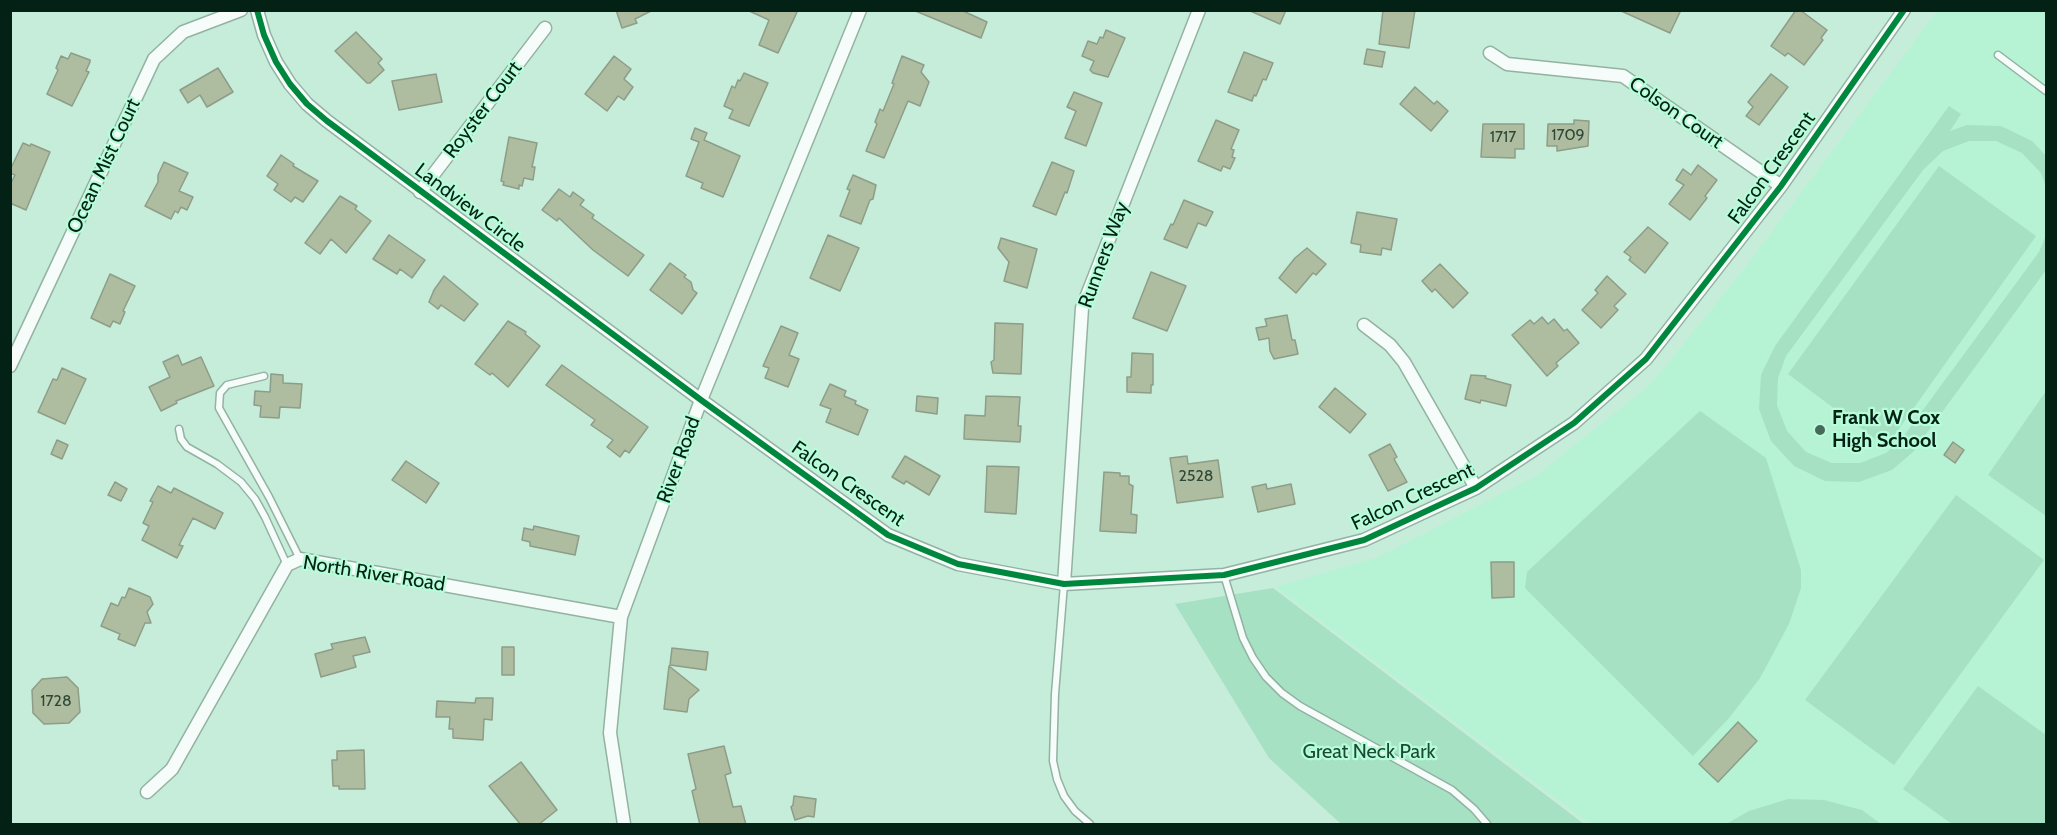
<!DOCTYPE html>
<html>
<head>
<meta charset="utf-8">
<style>
  body { margin:0 }
  #map { position:relative; width:2057px; height:835px; overflow:hidden; background:#c6edd9; font-family:Cabin,sans-serif }
  canvas { display:block }
  .frame { position:absolute; inset:0; border:12px solid #042115; pointer-events:none }
</style>
</head>
<body>
<div id="map">
<canvas width="2057" height="835"></canvas>
<div class="frame"></div>
</div>
<script>
const g = document.querySelector('canvas').getContext('2d');
g.lineJoin = 'round';
function paint(path, color) {
  g.fillStyle = color;
  g.fill(path, 'evenodd');
}
function toPath(rows) {
  const path = new Path2D();
  for (const r of rows) {
    path.moveTo(r[0], r[1]);
    for (let i = 2; i < r.length; i += 2) path.lineTo(r[i], r[i + 1]);
  }
  return path;
}
function trace(path, color, width, dash) {
  g.strokeStyle = color;
  g.lineWidth = width;
  g.lineCap = dash ? 'butt' : 'round';
  g.setLineDash(dash || []);
  g.stroke(path);
}
function label(font, color, halo, rows, align = 'center') {
  g.font = font + ' Cabin,sans-serif';
  g.lineWidth = 4.5;
  g.setLineDash([]);
  g.textBaseline = 'middle';
  g.strokeStyle = halo;
  g.fillStyle = color;
  for (const [text, x, y, turn = 0] of rows) {
    g.save();
    g.translate(x, y);
    g.rotate((+turn || 0) * Math.PI / 180);
    g.textAlign = isNaN(turn) ? turn : align;
    if (halo) g.strokeText(text, 0, 0);
    g.fillText(text, 0, 0);
    g.restore();
  }
}
paint(toPath([
  [1937,11,2046,11,2046,824,1590,824,1276,587,1379,557,1536,476,1651,384,1741,273]
]), '#b5f3d4');
paint(toPath([
  [1949,106,1961,114,1950,131,1967,125,2001,126,2032,141,2046,156,2046,187,2041,173,2022,153,1996,141,1969,141,1943,151,1923,170,1786,356,1778,378,1777,405,1787,431,1806,452,1832,463,1860,463,1886,453,1901,440,2039,252,2046,235,2046,270,1913,452,1892,470,1859,482,1825,481,1794,466,1771,441,1759,409,1761,375,1775,346],
  [1939,166,2036,236,1886,447,1788,374],
  [2046,391,2046,516,1988,475],
  [1700,411,1766,458,1801,570,1801,588,1789,624,1760,678,1729,718,1693,756,1525,588,1527,572],
  [1956,495,2044,560,1894,765,1805,700],
  [1273,588,1584,824,1341,824,1269,758,1175,604],
  [1978,686,2046,735,2046,824,1952,824,1903,789],
  [1788,799,1824,800,1862,810,1881,824,1726,824,1749,811]
]), '#a6e1c4');
const building = toPath([
  [616,10,653,10,635,19,637,23,622,28,616,10],
  [747,10,798,10,778,53,759,45,769,20,747,10],
  [913,10,961,10,987,22,981,38,913,10],
  [1248,10,1286,10,1280,24,1248,10],
  [1383,10,1415,10,1409,48,1379,44,1383,10],
  [1619,10,1681,10,1670,33,1619,10],
  [1796,10,1800,10,1827,30,1821,38,1823,40,1804,65,1788,53,1785,56,1771,46,1796,10],
  [1106,30,1125,38,1108,77,1093,73,1090,70,1094,61,1082,56,1088,41,1097,44,1100,37,1103,38,1106,30],
  [356,32,382,59,378,63,384,70,370,83,367,83,335,51,356,32],
  [1367,49,1385,52,1382,67,1364,64,1367,49],
  [1244,52,1273,63,1266,80,1263,79,1256,96,1254,95,1252,101,1228,92,1244,52],
  [71,53,90,60,90,62,86,71,89,72,72,106,47,94,58,70,56,68,61,56,68,59,71,53],
  [614,56,631,69,624,79,633,87,624,100,618,96,607,111,585,94,614,56],
  [902,56,924,65,921,72,929,82,920,106,908,101,884,158,866,151,877,124,875,122,880,109,883,111,894,84,892,83,902,56],
  [218,68,233,92,207,107,200,95,188,103,180,90,218,68],
  [744,73,768,83,749,126,729,118,733,110,724,106,732,86,735,88,738,80,740,81,744,73],
  [436,74,442,102,399,110,392,81,436,74],
  [1771,74,1788,87,1759,125,1746,116,1753,107,1748,102,1771,74],
  [1415,87,1434,104,1437,101,1448,111,1431,131,1400,104,1415,87],
  [1074,92,1102,103,1086,146,1065,138,1076,111,1067,107,1074,92],
  [1216,120,1239,130,1231,149,1234,150,1232,157,1235,158,1230,169,1223,166,1221,171,1198,161,1216,120],
  [1574,120,1589,121,1588,146,1557,151,1557,146,1547,146,1548,124,1574,124,1574,120],
  [1483,124,1524,124,1524,149,1515,149,1515,158,1481,157,1483,124],
  [695,128,707,133,704,140,740,156,723,197,701,188,703,183,686,176,699,142,691,139,695,128],
  [509,137,537,143,532,167,535,167,533,180,524,178,522,186,519,185,519,189,503,185,504,182,501,181,509,137],
  [23,143,30,146,31,144,50,152,26,210,10,203,10,185,15,175,10,173,10,170,23,143],
  [281,155,294,164,293,166,318,181,303,202,295,197,291,202,274,190,278,184,267,176,281,155],
  [164,162,188,173,179,191,193,197,187,210,181,207,178,213,175,211,171,219,145,206,158,182,158,175,164,162],
  [1052,162,1074,171,1067,193,1065,192,1056,215,1033,206,1052,162],
  [1698,165,1717,180,1705,196,1707,198,1690,220,1669,204,1684,185,1676,180,1683,169,1691,175,1698,165],
  [853,175,876,185,873,199,870,200,861,224,840,216,850,190,847,189,853,175],
  [559,189,570,197,573,192,584,200,580,205,594,215,592,218,644,255,628,276,593,250,559,218,557,221,542,210,559,189],
  [340,196,357,206,355,209,371,221,346,253,331,239,320,254,305,243,340,196],
  [1184,200,1213,212,1206,226,1198,223,1187,248,1164,239,1171,224,1173,225,1184,200],
  [1357,212,1397,219,1391,250,1382,248,1381,255,1360,252,1361,245,1351,243,1357,212],
  [1648,227,1668,243,1645,273,1629,260,1631,257,1624,252,1648,227],
  [389,235,425,260,412,278,400,269,397,274,373,259,389,235],
  [828,235,859,248,840,291,810,278,828,235],
  [1001,238,1037,249,1027,288,1004,281,1009,262,998,248,1001,238],
  [1307,248,1326,264,1316,275,1313,273,1296,293,1279,278,1295,258,1307,248],
  [670,263,686,275,684,277,691,282,693,290,697,293,682,314,650,290,670,263],
  [1440,264,1468,293,1453,308,1435,289,1432,292,1422,281,1440,264],
  [1151,272,1186,286,1167,331,1133,318,1151,272],
  [110,274,135,286,123,311,125,312,120,324,113,321,110,327,91,318,110,274],
  [444,276,478,304,464,321,441,305,438,309,429,302,434,290,444,276],
  [1607,276,1626,294,1614,306,1618,310,1601,328,1582,310,1598,293,1595,290,1607,276],
  [1287,315,1292,340,1295,340,1298,354,1274,359,1270,351,1269,338,1259,340,1256,328,1267,326,1265,319,1287,315],
  [1542,317,1548,324,1554,319,1564,331,1567,329,1579,343,1556,363,1558,366,1547,376,1512,335,1530,320,1534,324,1542,317],
  [508,321,526,332,525,334,540,346,508,387,492,373,490,375,475,364,508,321],
  [995,323,1023,324,1021,374,993,373,991,362,994,360,995,323],
  [781,326,798,333,789,355,799,359,788,387,765,378,769,368,763,366,781,326],
  [1132,353,1153,354,1153,385,1151,385,1151,393,1127,392,1127,377,1131,377,1132,353],
  [178,355,182,365,201,357,214,386,176,401,177,403,161,411,149,387,170,377,163,362,178,355],
  [562,365,648,427,629,453,625,450,620,457,607,447,613,440,591,425,595,420,546,385,562,365],
  [62,368,86,379,65,424,38,412,53,379,57,380,62,368],
  [271,374,283,375,283,383,302,384,300,408,280,407,279,418,260,417,261,406,254,405,255,391,270,392,271,374],
  [1471,375,1486,376,1485,378,1511,385,1506,406,1481,400,1480,403,1465,399,1471,375],
  [830,384,846,391,844,396,856,401,855,404,868,410,858,435,826,422,831,409,820,405,830,384],
  [1335,388,1366,414,1350,433,1319,407,1335,388],
  [917,396,938,398,937,414,916,411,917,396],
  [986,396,1020,397,1018,426,1021,426,1020,442,964,439,965,415,985,416,986,396],
  [57,440,68,445,62,459,51,454,57,440],
  [1953,442,1964,450,1955,463,1944,455,1953,442],
  [1390,444,1397,457,1394,459,1407,482,1388,491,1369,455,1390,444],
  [905,456,940,476,929,495,906,481,904,484,892,477,905,456],
  [1187,456,1188,464,1218,460,1223,497,1177,503,1170,458,1187,456],
  [406,461,439,483,426,503,392,480,406,461],
  [987,466,1019,467,1016,514,985,512,987,466],
  [1104,472,1120,473,1120,476,1129,476,1129,484,1133,486,1131,514,1137,515,1136,533,1100,531,1104,472],
  [115,482,127,489,121,501,108,495,115,482],
  [1266,484,1267,489,1291,484,1295,504,1258,512,1252,487,1266,484],
  [158,486,171,493,174,488,223,513,215,529,193,518,179,545,183,546,177,558,142,540,149,526,143,523,153,502,150,501,158,486],
  [534,526,579,536,575,555,530,546,530,542,522,540,524,528,533,530,534,526],
  [1491,562,1514,562,1514,597,1492,598,1491,562],
  [129,588,150,597,153,604,147,612,151,623,145,623,135,646,118,639,120,634,101,626,111,603,118,606,122,597,125,598,129,588],
  [365,637,370,652,353,656,356,667,321,677,315,654,333,649,331,644,365,637],
  [502,647,514,647,514,675,502,675,502,647],
  [672,648,708,652,706,670,670,665,672,648],
  [669,666,699,690,689,699,687,712,664,709,669,666],
  [67,677,78,688,80,712,69,723,44,724,33,713,32,690,42,679,67,677],
  [476,698,493,698,492,720,484,719,483,740,453,738,453,729,449,729,450,717,436,717,437,701,475,703,476,698],
  [1738,722,1757,741,1718,782,1699,764,1738,722],
  [724,746,731,773,725,775,733,807,741,806,746,825,700,825,692,791,696,789,688,754,724,746],
  [364,750,365,789,339,789,339,786,333,786,332,760,337,760,337,751,364,750],
  [521,762,557,810,538,825,521,825,489,786,521,762],
  [794,796,816,799,814,817,808,816,795,820,791,807,793,805,794,796]
]);
paint(building, '#aebda0');
trace(building, '#8d9d88', 1.5);
const service = toPath([
  [1998,55,2046,91],
  [264,376,227,385,220,393,219,408,269,497,300,559],
  [179,429,181,439,187,447,217,464,241,482,255,499,265,517,287,565],
  [1224,575,1243,638,1253,658,1266,677,1282,693,1300,706,1452,790,1474,809,1487,824],
  [1064,584,1055,694,1053,761,1057,779,1064,796,1075,811,1090,824]
]);
const minor = toPath([
  [257,10,264,35,276,62,290,84,307,104,327,121,701,400,888,535,958,564,1064,584,1224,575,1364,540,1476,488,1574,423,1646,359,1781,186,1904,10],
  [1490,53,1507,64,1623,76,1781,186],
  [420,192,545,28],
  [1364,325,1390,345,1404,362,1476,488],
  [10,366,154,59,183,32,241,10],
  [1064,584,1082,308,1199,10],
  [147,792,172,769,287,565,300,559,621,617],
  [624,824,610,733,621,617,701,400,860,10]
]);
trace(service, '#93b2a3', 9);
trace(minor, '#93b2a3', 15);
trace(service, '#f6fcf9', 6);
trace(minor, '#f6fcf9', 12);
trace(toPath([
  [257,10,264,35,276,62,290,84,307,104,327,121,701,400,888,535,958,564,1064,584,1224,575,1364,540,1476,488,1574,423,1646,359,1781,186,1904,10]
]), '#00873e', 6);
for (const [x, y, r, color] of [
  [1820,430,6,"#48685a"]
]) {
  const dot = new Path2D();
  dot.arc(x, y, r, 0, 2 * Math.PI);
  g.fillStyle = color;
  g.fill(dot);
  trace(dot, '#b6fdd9', 2);
}
label('16px', '#2e4838', null, [
  ["1709",1568,135],
  ["1717",1503,137],
  ["2528",1196,476],
  ["1728",56,701]
]);
label('20px', '#042115', '#b6fdd9', [
  ["Royster Court",483,110,-53],
  ["Colson Court",1676,113,35],
  ["Ocean Mist Court",104,166,-65],
  ["Falcon Crescent",1772,168,-54],
  ["Landview Circle",470,208,37],
  ["Runners Way",1104,255,-70],
  ["River Road",679,460,-70],
  ["Falcon Crescent",848,484,35],
  ["Falcon Crescent",1413,497,-25],
  ["North River Road",374,574,9]
]);
label('bold 20px', '#042115', '#b6fdd9', [
  ["Frank W Cox",1832,418],
  ["High School",1832,441]
], 'left');
label('20px', '#1c4935', '#b6fdd9', [
  ["Great Neck Park",1369,752]
]);
</script>
</body>
</html>
